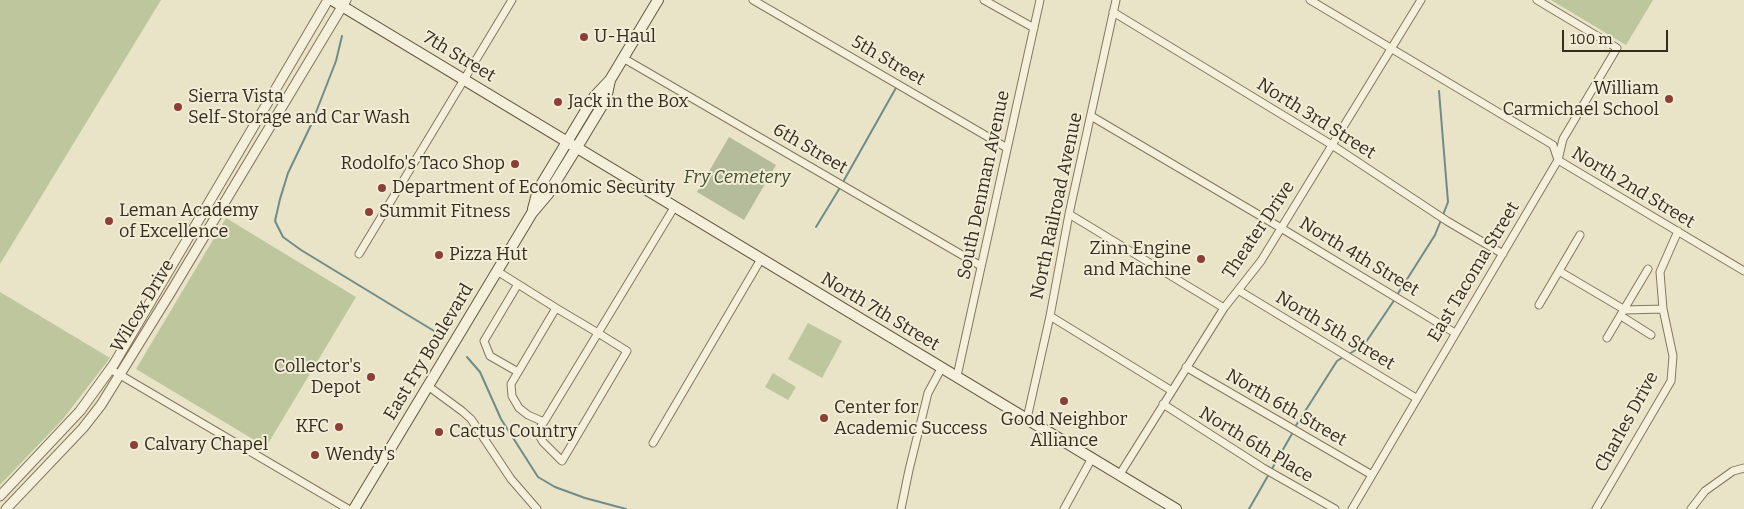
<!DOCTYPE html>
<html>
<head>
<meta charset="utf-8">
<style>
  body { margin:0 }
  #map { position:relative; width:1744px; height:509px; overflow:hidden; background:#e9e3c8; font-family:Bitter,serif }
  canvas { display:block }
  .scale { position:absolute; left:1562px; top:30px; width:106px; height:22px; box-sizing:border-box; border:2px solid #362d21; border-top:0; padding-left:6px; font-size:15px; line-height:18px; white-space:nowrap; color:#362d21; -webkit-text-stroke:4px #f2edd7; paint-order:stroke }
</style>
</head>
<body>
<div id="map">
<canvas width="1744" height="509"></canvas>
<div class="scale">100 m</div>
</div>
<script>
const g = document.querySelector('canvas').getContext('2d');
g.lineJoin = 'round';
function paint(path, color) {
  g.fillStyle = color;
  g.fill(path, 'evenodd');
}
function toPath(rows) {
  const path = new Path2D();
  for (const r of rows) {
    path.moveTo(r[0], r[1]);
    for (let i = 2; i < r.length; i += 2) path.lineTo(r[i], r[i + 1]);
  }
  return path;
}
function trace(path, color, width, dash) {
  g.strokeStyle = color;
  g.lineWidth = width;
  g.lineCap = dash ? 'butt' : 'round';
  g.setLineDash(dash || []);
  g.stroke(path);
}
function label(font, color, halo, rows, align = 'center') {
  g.font = font + ' Bitter,serif';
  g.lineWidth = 4;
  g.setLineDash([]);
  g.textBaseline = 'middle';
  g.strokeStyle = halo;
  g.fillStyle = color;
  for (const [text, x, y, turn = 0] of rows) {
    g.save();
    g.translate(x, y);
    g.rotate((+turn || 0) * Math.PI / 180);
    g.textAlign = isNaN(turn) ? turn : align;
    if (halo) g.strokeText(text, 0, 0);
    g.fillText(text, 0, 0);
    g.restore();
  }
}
paint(toPath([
  [0,0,161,0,0,264],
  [1551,0,1653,0,1626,45],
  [226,218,356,297,266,447,136,369],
  [0,292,110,358,63,419,0,485],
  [808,323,842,341,822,378,788,359],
  [773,373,796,387,788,400,765,387]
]), '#bdc69d');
paint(toPath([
  [729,137,776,165,744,220,697,192]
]), '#b5bc9b');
trace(toPath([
  [342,36,336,61,311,125,288,173,280,199,275,221,283,237,301,250,439,334],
  [1439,91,1448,202,1443,215],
  [843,182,897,86],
  [816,227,841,186],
  [1397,295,1435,235,1441,220],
  [1349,354,1364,345,1395,299],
  [467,357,480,372,501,419,538,477,555,487,585,498,626,509],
  [1295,427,1337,361,1345,356],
  [1249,509,1293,432]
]), '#708c88', 2);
const minor = toPath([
  [753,0,1007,148],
  [984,0,1034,28],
  [1310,0,1553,145,1558,160,1744,271],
  [1113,12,1332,145,1447,221,1503,254],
  [623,58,981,266],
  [1091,116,1281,228,1455,333],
  [1069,214,1224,308],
  [359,254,512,0],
  [497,271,556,308,598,333,627,351,562,461,543,442,537,432,544,422,598,333,675,206],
  [1559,271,1625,310,1663,309],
  [1238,290,1416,398],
  [1539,305,1580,235],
  [1050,316,1172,391],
  [1621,316,1651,335],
  [1607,338,1648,269],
  [1186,367,1372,475],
  [110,369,348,509],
  [518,372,490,356,484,341,518,284],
  [957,376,1040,0],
  [428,386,462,411,471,419,511,479,537,509],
  [1163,404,1263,468,1335,509],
  [1026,418,1028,414,1050,316,1069,214,1116,0],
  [544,422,528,415,519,408,512,396,511,384,556,308],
  [653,443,761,259],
  [1120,474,1224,308,1261,261,1421,0],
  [901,509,909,470,928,393,942,367],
  [1064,509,1092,458],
  [1352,509,1558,160,1563,139,1617,48,1537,0],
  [1596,509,1671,381,1673,356,1663,309,1660,272,1678,231],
  [1691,509,1705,491,1733,471,1744,468]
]);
const tertiary = toPath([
  [0,496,80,411,114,364,328,0],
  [6,509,83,428,101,405,172,290,346,0]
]);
const secondary = toPath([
  [332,0,1176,509],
  [533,209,538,190,594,97,610,80,658,0],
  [354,509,532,213,548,194,577,147,606,99,610,80]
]);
trace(minor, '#84775f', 9);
trace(tertiary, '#84775f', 11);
trace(secondary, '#655842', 12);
trace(minor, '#f5f0db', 7);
trace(tertiary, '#f5f0db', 9);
trace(secondary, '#f5f0db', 10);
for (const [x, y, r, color] of [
  [584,37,5,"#8c3f36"],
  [1669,99,5,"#8c3f36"],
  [558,102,5,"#8c3f36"],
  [178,107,5,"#8c3f36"],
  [515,164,5,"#8c3f36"],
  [382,188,5,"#8c3f36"],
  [369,212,5,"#8c3f36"],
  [109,221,5,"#8c3f36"],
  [439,255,5,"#8c3f36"],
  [1201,259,5,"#8c3f36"],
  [371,377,5,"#8c3f36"],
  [1064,401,5,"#8c3f36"],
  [824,418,5,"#8c3f36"],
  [339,427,5,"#8c3f36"],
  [439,432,5,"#8c3f36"],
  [134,445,5,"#8c3f36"],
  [315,455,5,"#8c3f36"]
]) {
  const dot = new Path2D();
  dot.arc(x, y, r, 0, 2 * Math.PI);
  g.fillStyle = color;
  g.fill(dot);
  trace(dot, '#f2edd7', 2);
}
label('18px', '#362d21', '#f2edd7', [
  ["U-Haul",594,37],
  ["William",1659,89,"right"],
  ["Carmichael School",1659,110,"right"],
  ["Sierra Vista",188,97],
  ["Self-Storage and Car Wash",188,118],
  ["Jack in the Box",568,102],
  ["Rodolfo's Taco Shop",505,164,"right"],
  ["Department of Economic Security",392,188],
  ["Leman Academy",119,211],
  ["of Excellence",119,232],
  ["Summit Fitness",379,212],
  ["Zinn Engine",1191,249,"right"],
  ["and Machine",1191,270,"right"],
  ["Pizza Hut",449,255],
  ["Collector's",361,367,"right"],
  ["Depot",361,388,"right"],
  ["Center for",834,408],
  ["Academic Success",834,429],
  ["Good Neighbor",1064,420,"center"],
  ["Alliance",1064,441,"center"],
  ["KFC",329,427,"right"],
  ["Cactus Country",449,432],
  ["Calvary Chapel",144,445],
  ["Wendy's",325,455]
], 'left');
label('18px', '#362d21', '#f2edd7', [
  ["7th Street",459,57,31],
  ["5th Street",888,61,30],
  ["North 3rd Street",1316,119,32],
  ["6th Street",810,149,30],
  ["South Denman Avenue",984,185,-78],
  ["North 2nd Street",1633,188,31],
  ["North Railroad Avenue",1057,206,-78],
  ["Theater Drive",1259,230,-56],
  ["North 4th Street",1359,257,31],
  ["East Tacoma Street",1474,272,-59],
  ["Wilcox Drive",143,306,-59],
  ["North 7th Street",880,312,31],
  ["North 5th Street",1335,331,31],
  ["East Fry Boulevard",429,352,-59],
  ["North 6th Street",1286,408,30],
  ["Charles Drive",1627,422,-61],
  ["North 6th Place",1256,445,31]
]);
label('italic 18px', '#42502a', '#f2edd7', [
  ["Fry Cemetery",737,178]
]);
</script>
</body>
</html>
